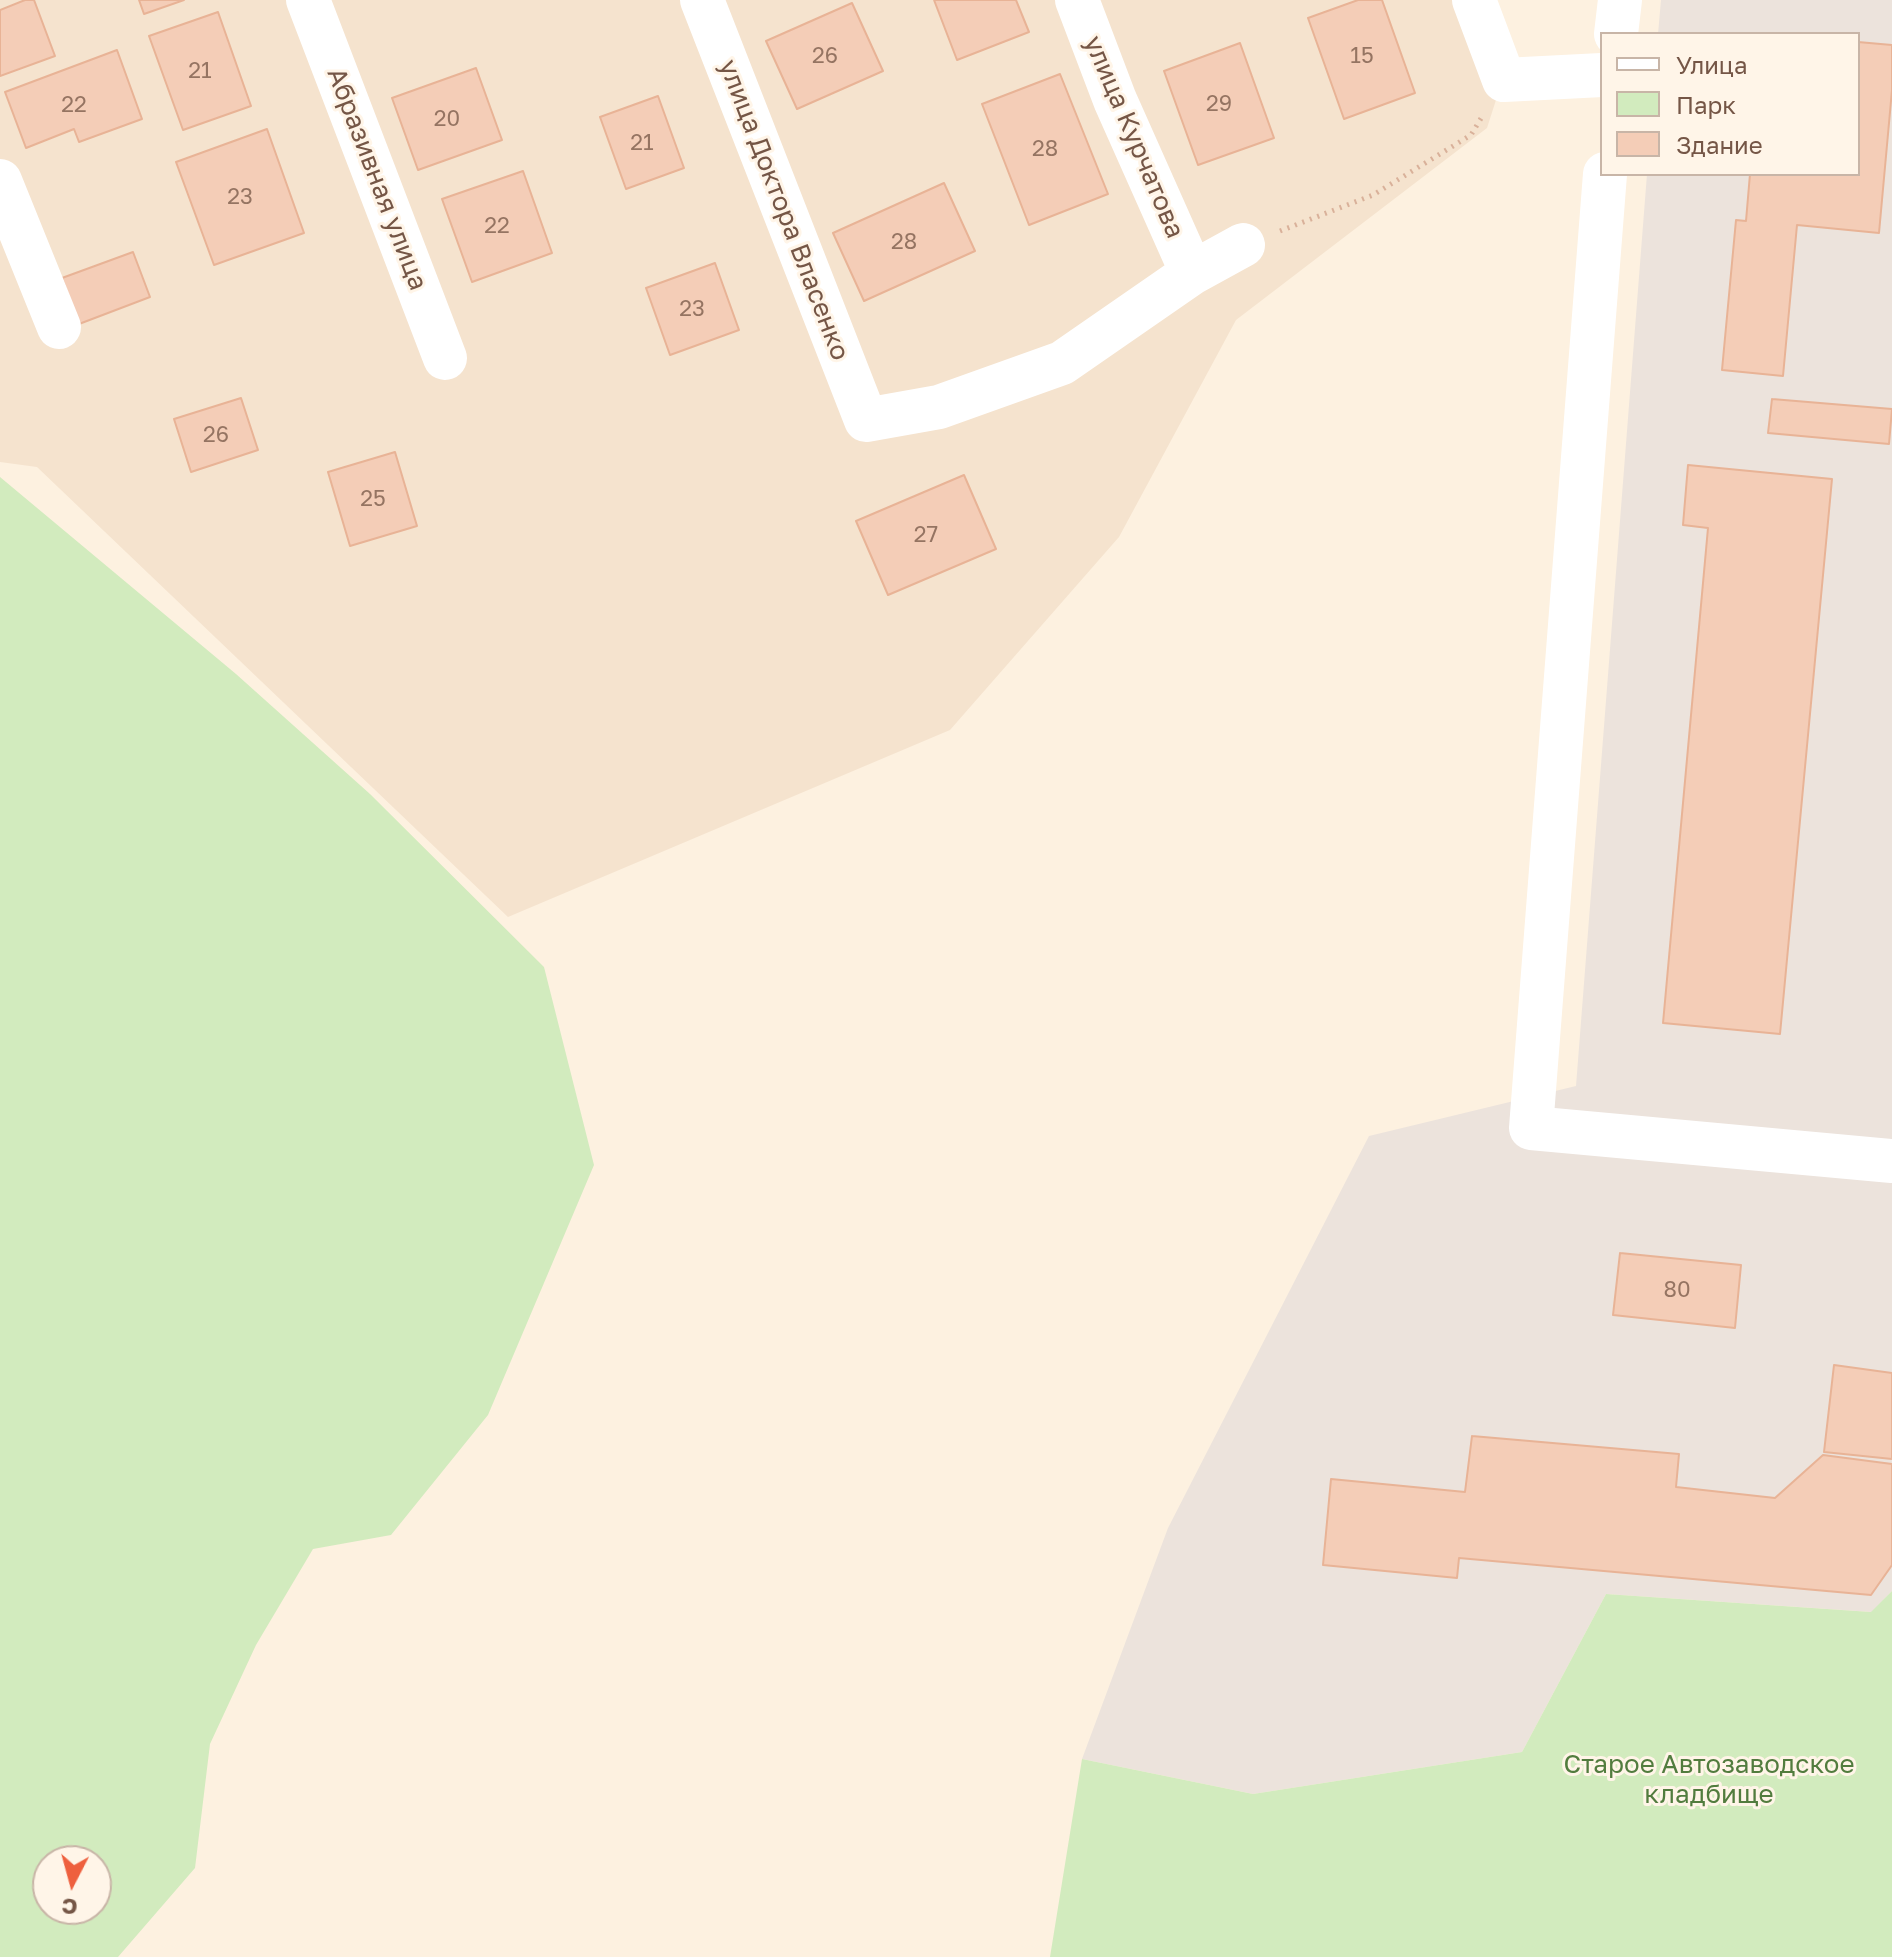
<!DOCTYPE html>
<html>
<head>
<meta charset="utf-8">
<style>
  body { margin:0 }
  #map { position:relative; width:1892px; height:1957px; overflow:hidden; background:#fdf1e0; font-family:"Golos Text",sans-serif }
  canvas { display:block }
  .legend { position:absolute; left:1600px; top:32px; width:260px; height:144px; box-sizing:border-box; background:#fff5e8; border:2px solid #c8b5a7; margin:0; padding:10px 14px; list-style:none; font-size:24px; color:#755646 }
  .legend li { display:flex; align-items:center; gap:16px; height:40px }
  .legend b { width:40px; border:2px solid #c8b5a7 }
  .north { position:absolute; left:32px; top:1845px; width:80px; height:80px; box-sizing:border-box; background:#fff5e8; border:2px solid #c8b5a7; border-radius:50%; rotate:186deg; font-size:22px; font-weight:700; line-height:32px; text-align:center; color:#755646 }
  .north::after { content:''; display:block; margin:auto; width:28px; height:36px; background:#ee603e; clip-path:polygon(50% 0,100% 100%,50% 72%,0 100%) }
</style>
</head>
<body>
<div id="map">
<canvas width="1892" height="1957"></canvas>
<ul class="legend">
<li><b style="height:10px;background:#fff"></b>Улица</li>
<li><b style="height:22px;background:#d2ebbe"></b>Парк</li>
<li><b style="height:22px;background:#f4cdb7"></b>Здание</li>
</ul>
<div class="north">С</div>
</div>
<script>
const g = document.querySelector('canvas').getContext('2d');
g.lineJoin = 'round';
function paint(path, color) {
  g.fillStyle = color;
  g.fill(path, 'evenodd');
}
function toPath(rows) {
  const path = new Path2D();
  for (const r of rows) {
    path.moveTo(r[0], r[1]);
    for (let i = 2; i < r.length; i += 2) path.lineTo(r[i], r[i + 1]);
  }
  return path;
}
function trace(path, color, width, dash) {
  g.strokeStyle = color;
  g.lineWidth = width;
  g.lineCap = dash ? 'butt' : 'round';
  g.setLineDash(dash || []);
  g.stroke(path);
}
function label(font, color, halo, rows, align = 'center') {
  g.font = font + ' "Golos Text",sans-serif';
  g.lineWidth = 6;
  g.setLineDash([]);
  g.textBaseline = 'middle';
  g.strokeStyle = halo;
  g.fillStyle = color;
  for (const [text, x, y, turn = 0] of rows) {
    g.save();
    g.translate(x, y);
    g.rotate((+turn || 0) * Math.PI / 180);
    g.textAlign = isNaN(turn) ? turn : align;
    if (halo) g.strokeText(text, 0, 0);
    g.fillText(text, 0, 0);
    g.restore();
  }
}
paint(toPath([
  [0,0,1493,0,1512,50,1487,128,1236,320,1119,537,950,730,508,917,37,467,0,462]
]), '#f5e3ce');
paint(toPath([
  [1661,0,1892,0,1892,1591,1872,1612,1606,1594,1522,1752,1253,1794,1082,1759,1168,1528,1369,1136,1576,1086,1647,174,1858,174,1858,34,1658,34]
]), '#ece3dc');
paint(toPath([
  [0,477,236,674,370,794,544,967,594,1165,488,1415,391,1535,313,1549,256,1645,210,1744,195,1868,118,1957,0,1957],
  [48,1861,96,1861,96,1909,48,1909],
  [1892,1591,1892,1957,1050,1957,1082,1759,1253,1794,1522,1752,1606,1594,1871,1612]
]), '#d2ebbe');
const building = toPath([
  [25,0,34,0,55,56,0,76,0,10,25,0],
  [139,0,184,0,144,14,139,0],
  [934,0,1016,0,1029,32,957,60,934,0],
  [1358,0,1382,0,1415,93,1344,119,1308,18,1358,0],
  [852,3,883,71,797,109,766,41,852,3],
  [218,12,251,106,183,130,149,36,218,12],
  [1858,42,1892,45,1892,90,1879,233,1797,225,1783,376,1722,370,1736,220,1746,221,1750,174,1858,174,1858,42],
  [1240,43,1274,138,1198,165,1164,71,1240,43],
  [117,50,142,119,79,142,74,129,26,148,5,92,117,50],
  [476,68,502,140,418,170,392,98,476,68],
  [1060,74,1108,194,1029,225,982,104,1060,74],
  [658,96,684,168,626,189,600,117,658,96],
  [267,129,304,233,214,265,176,162,267,129],
  [523,171,552,253,472,282,442,199,523,171],
  [944,183,975,251,864,301,833,233,944,183],
  [133,252,150,297,79,324,62,278,133,252],
  [715,263,739,330,670,355,646,288,715,263],
  [241,398,258,450,191,472,174,419,241,398],
  [1772,399,1892,409,1889,444,1768,433,1772,399],
  [395,452,417,526,350,546,328,472,395,452],
  [1688,465,1832,479,1780,1034,1663,1023,1708,528,1683,525,1688,465],
  [964,475,996,549,888,595,856,521,964,475],
  [1620,1253,1741,1265,1735,1328,1613,1315,1620,1253],
  [1834,1365,1892,1373,1892,1459,1824,1452,1834,1365],
  [1472,1436,1679,1454,1676,1487,1775,1498,1823,1455,1892,1464,1892,1565,1871,1595,1459,1558,1457,1578,1323,1565,1331,1479,1465,1492,1472,1436]
]);
paint(building, '#f4cdb7');
trace(building, '#e8b396', 2);
trace(toPath([
  [1280,231,1373,195,1471,135,1483,115]
]), '#d9b19a', 5, [2, 6]);
trace(toPath([
  [308,0,445,358],
  [702,0,866,420,939,407,1062,363,1192,273,1243,245],
  [1077,0,1115,100,1192,273],
  [1474,0,1504,80,1602,75],
  [1616,34,1620,0],
  [1605,174,1531,1128,1892,1161],
  [0,181,59,327]
]), '#fff', 44);
label('22px', '#957462', null, [
  ["26",825,56],
  ["15",1362,56],
  ["21",200,71],
  ["29",1219,104],
  ["22",74,105],
  ["20",447,119],
  ["21",642,143],
  ["28",1045,149],
  ["23",240,197],
  ["22",497,226],
  ["28",904,242],
  ["23",692,309],
  ["26",216,435],
  ["25",373,499],
  ["27",926,535],
  ["80",1677,1290]
]);
label('26px', '#755646', '#fff5e8', [
  ["улица Курчатова",1134,137,67],
  ["Абразивная улица",377,179,69],
  ["улица Доктора Власенко",784,210,69]
]);
label('26px', '#527c3e', '#fff5e8', [
  ["Старое Автозаводское",1709,1765],
  ["кладбище",1709,1795]
]);
</script>
</body>
</html>
